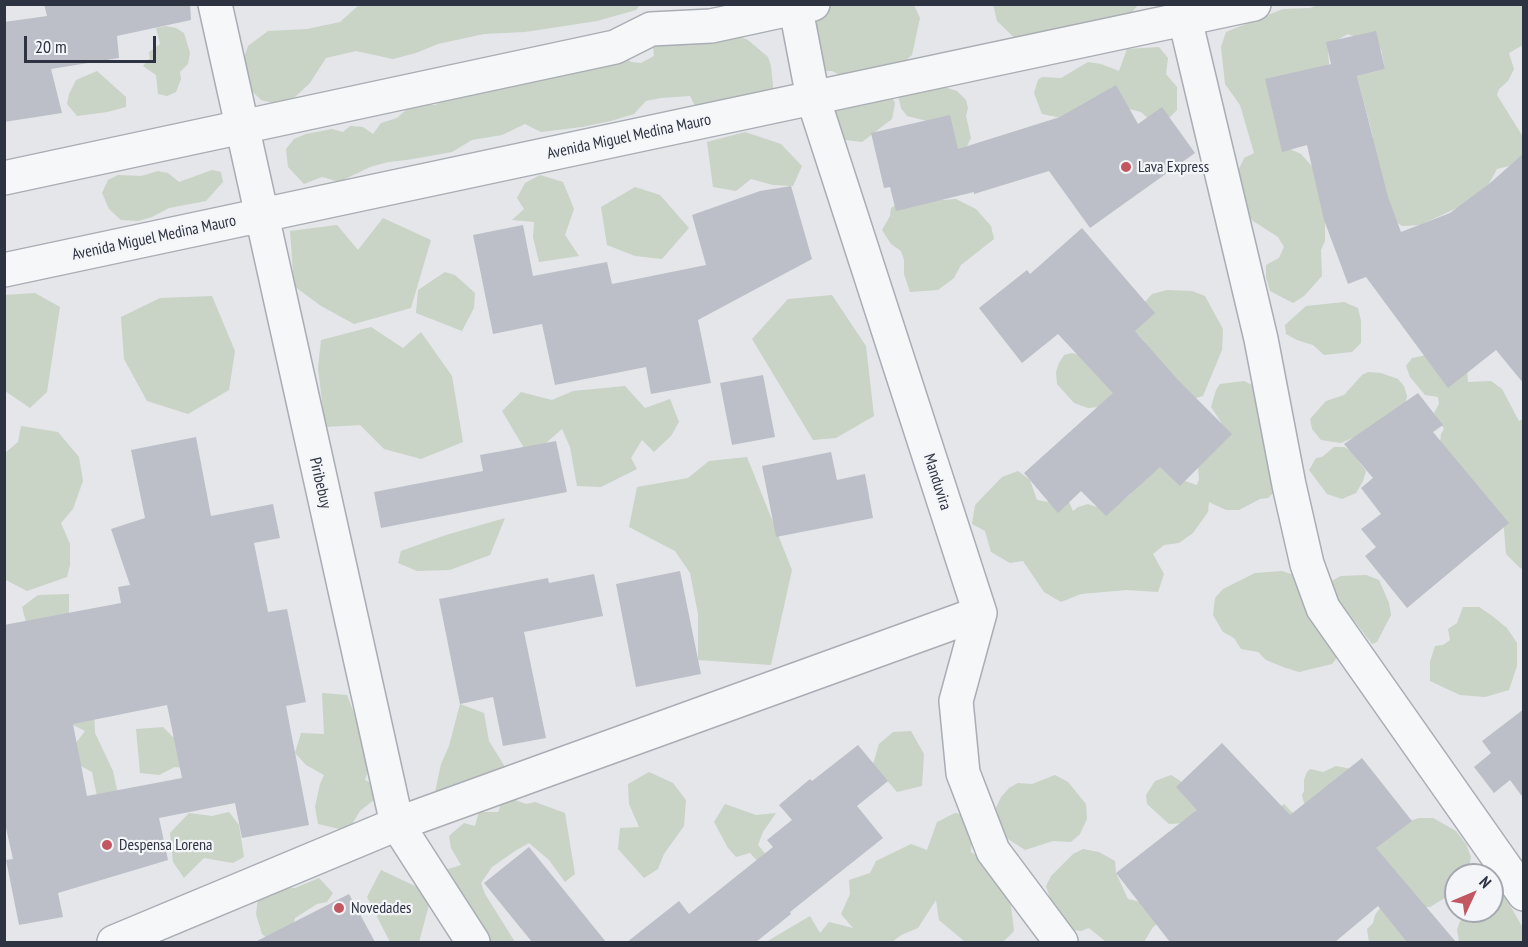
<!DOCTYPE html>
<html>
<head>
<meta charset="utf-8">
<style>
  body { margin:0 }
  #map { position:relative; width:1528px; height:947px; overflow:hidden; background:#e4e6ea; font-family:"PT Sans Narrow",sans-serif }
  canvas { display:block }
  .frame { position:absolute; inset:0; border:6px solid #2d3341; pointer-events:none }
  .north { position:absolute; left:1444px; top:863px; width:60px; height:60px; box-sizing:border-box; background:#f4f5f8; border:2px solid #a4a7af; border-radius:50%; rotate:46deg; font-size:16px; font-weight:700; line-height:24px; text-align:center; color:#2d3341 }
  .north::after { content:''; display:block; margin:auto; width:21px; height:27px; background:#c25761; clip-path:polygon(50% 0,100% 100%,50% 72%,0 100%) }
  .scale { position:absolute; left:24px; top:36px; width:132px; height:27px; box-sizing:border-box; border:3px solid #2d3341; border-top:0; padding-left:8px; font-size:18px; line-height:21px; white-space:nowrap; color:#2d3341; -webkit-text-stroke:4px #f4f5f8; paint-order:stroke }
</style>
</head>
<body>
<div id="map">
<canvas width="1528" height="947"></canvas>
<div class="frame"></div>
<div class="north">N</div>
<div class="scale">20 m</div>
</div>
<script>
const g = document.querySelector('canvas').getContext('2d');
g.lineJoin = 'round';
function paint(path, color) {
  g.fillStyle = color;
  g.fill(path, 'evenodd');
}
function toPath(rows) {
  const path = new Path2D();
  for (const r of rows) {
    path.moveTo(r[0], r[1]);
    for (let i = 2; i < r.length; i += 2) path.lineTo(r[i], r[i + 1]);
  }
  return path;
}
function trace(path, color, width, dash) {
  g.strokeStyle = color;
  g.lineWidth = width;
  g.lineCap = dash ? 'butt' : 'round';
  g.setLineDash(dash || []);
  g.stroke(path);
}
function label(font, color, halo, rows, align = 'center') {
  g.font = font + ' "PT Sans Narrow",sans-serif';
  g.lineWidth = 4.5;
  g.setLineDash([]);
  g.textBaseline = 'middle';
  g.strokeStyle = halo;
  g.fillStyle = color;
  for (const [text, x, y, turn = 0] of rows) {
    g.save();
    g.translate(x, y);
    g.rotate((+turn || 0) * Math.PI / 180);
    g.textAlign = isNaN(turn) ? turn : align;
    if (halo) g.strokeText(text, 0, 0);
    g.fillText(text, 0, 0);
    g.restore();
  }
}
paint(toPath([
  [811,4,914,5,920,18,912,55,894,71,890,93,895,103,892,119,862,142,838,139,826,126,851,80,832,71,824,71],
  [993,4,1138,5,1114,34,1029,52,997,21],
  [1321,4,1334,6,1335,4,1523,5,1523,45,1509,53,1514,69,1508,81,1499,89,1497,95,1523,137,1523,157,1509,166,1497,169,1478,204,1455,209,1420,225,1402,226,1388,216,1325,221,1325,241,1321,250,1322,276,1304,296,1293,303,1270,291,1266,277,1266,265,1279,258,1284,247,1278,237,1253,221,1240,205,1234,180,1244,158,1254,153,1240,105,1225,84,1221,47,1226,32,1283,9,1310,8],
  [1348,34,1375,44,1381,49,1385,69,1357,76,1373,137,1373,155,1328,184,1301,154,1285,147,1277,130,1272,108,1312,72,1329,64,1328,50,1337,40],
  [359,5,640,5,636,10,597,21,525,32,484,34,438,44,416,53,393,59,356,51,326,58,310,83,295,97,277,104,261,100,252,91,245,79,242,64,248,46,268,31,307,29,340,22],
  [166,26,176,28,184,33,190,53,188,64,180,72,181,79,176,92,167,96,158,94,156,75,143,66,150,58,149,52,160,44,156,28],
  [651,29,731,33,748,40,768,57,771,66,775,106,703,122,690,96,661,98,646,101,634,114,611,121,582,127,541,132,525,124,502,135,472,140,452,152,407,160,388,162,370,167,339,182,322,177,304,184,288,167,286,149,294,139,306,134,332,129,343,132,350,126,363,127,373,134,381,123,397,118,406,110,421,105,435,105,452,96,485,93,497,87,615,47,631,62,641,63,654,56],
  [1159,47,1168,58,1166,74,1177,87,1177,110,1170,117,1152,122,1141,112,1101,102,1071,120,1042,114,1034,93,1038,80,1042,77,1061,78,1088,62,1101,64,1119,71,1127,49],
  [97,71,126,97,126,107,107,112,77,116,67,104,69,94,76,80],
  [931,83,957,91,966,100,968,108,966,116,971,138,967,146,959,153,927,121,907,116,901,108,898,95],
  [745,132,781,144,802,166,793,186,773,185,751,179,736,191,713,187,707,142],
  [212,170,221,172,223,182,206,201,169,208,152,217,138,221,121,220,109,209,102,193,108,180,118,175,141,176,158,171,168,173,179,182],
  [540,175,563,182,574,209,565,235,579,256,539,262,533,237,534,222,512,220,524,209,517,198,525,183],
  [635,187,660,195,689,228,662,259,635,256,607,245,601,207],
  [932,195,942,200,956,199,976,209,991,226,994,239,961,265,954,278,938,290,910,292,904,274,904,260,901,251,891,244,882,230,890,216,891,208,901,202],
  [383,218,431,240,411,308,354,324,321,306,294,286,290,231,337,225,358,250],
  [445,272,455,275,475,293,474,308,462,331,416,313,418,290],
  [1167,290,1192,291,1205,296,1223,329,1222,350,1203,396,1189,400,1142,352,1145,342,1135,331,1136,312,1152,294],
  [35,293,60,307,47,392,30,408,5,391,4,295],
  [832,295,866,346,874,416,836,438,813,440,752,339,788,299],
  [212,296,235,351,229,390,188,414,147,401,124,359,121,317,160,298],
  [1344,302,1358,308,1361,321,1361,343,1352,352,1324,355,1313,345,1297,340,1286,334,1285,325,1306,306],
  [371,327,403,348,421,332,452,376,463,442,421,459,384,449,360,425,325,427,318,368,321,340],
  [1430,351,1467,370,1468,382,1491,381,1502,389,1519,421,1523,419,1523,569,1520,568,1506,554,1503,517,1438,459,1441,434,1444,429,1434,413,1439,404,1438,397,1425,395,1410,377,1406,366,1412,358,1422,356],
  [1072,353,1079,355,1116,393,1100,407,1088,408,1074,403,1057,384,1056,372,1059,363,1064,355],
  [1368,372,1381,373,1398,379,1404,386,1407,396,1405,406,1366,433,1350,439,1341,443,1321,440,1312,429,1310,419,1326,401,1344,395,1362,375],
  [1244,381,1260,389,1275,491,1268,498,1260,499,1239,510,1226,510,1209,502,1208,512,1193,533,1179,543,1164,545,1153,554,1164,574,1158,592,1127,590,1081,594,1061,602,1044,592,1023,561,1010,563,991,552,985,531,972,524,975,505,1002,477,1018,471,1030,480,1037,500,1049,502,1061,499,1069,502,1073,511,1078,507,1088,504,1097,507,1122,501,1131,494,1140,478,1143,447,1185,481,1197,485,1199,479,1198,467,1222,434,1221,422,1211,407,1216,390,1220,384],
  [625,386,645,408,670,399,679,422,671,436,654,452,642,440,631,458,637,469,601,487,577,486,570,447,562,429,546,443,524,448,502,411,521,392,552,400,573,391],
  [21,426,58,432,79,457,83,481,73,509,61,523,70,544,70,565,67,577,27,591,4,579,5,453,18,442],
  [1334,447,1344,447,1350,450,1366,471,1363,481,1356,493,1342,499,1327,494,1309,470,1316,458,1322,457],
  [747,457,792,570,771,665,698,660,698,614,690,573,675,551,629,527,637,487,688,478,709,461],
  [505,518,490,555,450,570,417,571,398,563,401,551,446,535],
  [1282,571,1294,575,1345,647,1332,664,1299,672,1283,667,1266,660,1258,652,1241,649,1234,638,1223,632,1213,615,1215,598,1223,589,1255,573],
  [1366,575,1379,580,1389,603,1391,615,1377,642,1372,644,1326,584,1341,576],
  [69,594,69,613,31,642,22,607,38,595],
  [1463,607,1479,607,1491,615,1507,628,1517,643,1517,666,1509,690,1485,697,1460,695,1430,681,1430,662,1435,646,1443,645,1450,640,1448,629,1457,623],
  [322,693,347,695,354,713,369,767,365,780,385,791,360,811,348,831,318,824,315,807,320,784,324,775,306,765,295,753,301,733,324,734],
  [460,704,484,713,489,741,505,767,481,779,434,797,441,764,449,746],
  [94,710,95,733,113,771,119,799,98,801,92,772,77,764,70,751,85,731,69,723],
  [163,727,173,737,185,735,191,769,175,767,159,775,140,773,136,729],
  [911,731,924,754,922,786,897,792,873,764,879,744,893,732],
  [1336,766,1356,770,1315,807,1304,803,1302,795,1304,791,1304,780,1307,772,1310,769,1323,772],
  [649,772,673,783,686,800,684,826,664,854,658,869,644,878,618,849,620,828,639,827,629,804,628,784],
  [1055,775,1068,782,1086,804,1087,819,1080,834,1071,842,1053,841,1025,850,1005,837,998,824,996,808,1001,797,1009,788,1018,783,1032,784],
  [1171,775,1188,786,1274,811,1284,804,1296,816,1169,824,1147,804,1146,795,1155,781],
  [504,796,526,804,535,802,565,813,575,874,565,882,549,860,529,843,515,851,492,867,481,883,485,894,515,942,473,942,442,871,461,865,451,848,449,836,464,823,475,826,479,812,498,812],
  [725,804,756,815,776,813,763,832,758,845,772,862,764,868,750,853,736,857,728,848,714,822],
  [229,812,239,825,244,857,233,863,204,858,184,878,173,862,170,833,189,813,212,816],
  [955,813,974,816,971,852,996,869,1009,890,1014,931,1003,942,965,942,939,920,936,900,918,928,901,935,892,942,766,942,810,916,820,933,829,922,853,928,841,914,850,894,849,880,870,873,876,861,911,844,927,850,937,822],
  [1419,818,1433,818,1456,831,1466,844,1471,857,1467,875,1456,875,1456,890,1453,893,1430,907,1424,907,1410,935,1412,942,1369,942,1367,929,1373,923,1375,915,1381,907,1393,902,1270,898,1400,824],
  [1083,849,1099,852,1115,861,1116,873,1128,899,1157,906,1162,921,1153,927,1144,942,1106,942,1089,928,1081,931,1058,928,1044,910,1050,898,1046,886,1051,876,1073,854],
  [381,870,432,894,419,942,390,942,367,897],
  [319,878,333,893,327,902,317,904,295,918,291,938,279,942,272,942,262,934,256,914,258,899,272,889,295,888],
  [1492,882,1504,895,1523,928,1523,942,1459,942,1457,930,1460,921,1469,915,1467,911,1492,911]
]), '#c9d3c6');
paint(toPath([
  [44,4,190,4,191,20,117,36,119,58,51,69,62,113,4,122,4,22,47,16],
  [1376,31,1385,69,1357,76,1388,197,1401,232,1450,213,1489,184,1524,153,1524,384,1496,350,1448,388,1366,277,1348,284,1324,220,1307,145,1282,152,1265,79,1331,64,1326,42],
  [1116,85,1138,124,1162,107,1195,153,1090,228,1049,171,974,194,974,192,896,211,890,187,884,188,871,133,950,115,958,149,1060,117],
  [791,186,812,259,698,320,711,383,651,394,646,367,555,385,542,324,493,334,473,235,523,225,533,276,607,262,612,284,706,265,692,215,760,191],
  [1082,228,1155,313,1135,331,1177,379,1232,434,1180,486,1160,467,1106,516,1081,491,1058,513,1024,473,1113,393,1058,334,1022,363,979,308,1027,270,1030,274],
  [763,375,775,437,732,445,720,383],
  [1418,393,1443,425,1433,432,1509,523,1407,608,1365,556,1376,547,1361,529,1381,514,1361,488,1373,478,1344,444],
  [196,437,211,516,273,504,280,538,254,543,268,612,287,609,306,702,286,706,309,825,242,838,235,803,159,818,168,860,58,893,63,917,19,925,6,860,13,859,4,819,4,625,121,603,118,587,130,585,111,529,145,518,131,450],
  [167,705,182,778,87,796,73,724],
  [556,441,567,492,381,528,374,492,483,471,480,455],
  [831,452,837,480,865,474,873,518,776,537,762,466],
  [680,571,701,674,636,687,616,584],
  [594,574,603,616,524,632,546,738,503,746,493,697,460,704,439,599,548,578,549,583],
  [1524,709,1524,799,1510,780,1494,793,1474,767,1491,753,1482,741],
  [1222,743,1290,815,1362,758,1412,821,1376,848,1456,942,1407,942,1378,906,1335,942,1170,942,1116,873,1197,810,1176,787],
  [858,745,888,781,857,806,883,838,790,912,791,914,756,942,627,942,679,901,689,914,773,847,767,840,792,820,779,805,810,779,812,781],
  [529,847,606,942,532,942,484,883],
  [349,894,375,942,255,942]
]), '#bcbfc7');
const minor = toPath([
  [215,4,397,824,473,942],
  [795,4,813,98,980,613,956,701,963,773,993,851,1061,942],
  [1185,19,1261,339,1289,485,1307,564,1323,608,1524,894],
  [4,178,615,47,651,29,711,26,813,4],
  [4,270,1254,4],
  [114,942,397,824,980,613]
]);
trace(minor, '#a9adb4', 36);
trace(minor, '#f6f7f9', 33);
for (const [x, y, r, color] of [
  [1126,167,6,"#c25761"],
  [107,845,6,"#c25761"],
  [339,908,6,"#c25761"]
]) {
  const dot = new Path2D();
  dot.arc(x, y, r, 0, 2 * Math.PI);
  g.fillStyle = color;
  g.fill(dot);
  trace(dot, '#f4f5f8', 2);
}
label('16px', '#2d3341', '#f4f5f8', [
  ["Avenida Miguel Medina Mauro",629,137,-12],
  ["Avenida Miguel Medina Mauro",154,238,-12],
  ["Manduvira",937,482,72],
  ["Piribebuy",320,483,77]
]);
label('16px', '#2d3341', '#f4f5f8', [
  ["Lava Express",1138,167],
  ["Despensa Lorena",119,845],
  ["Novedades",351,908]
], 'left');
</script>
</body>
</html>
